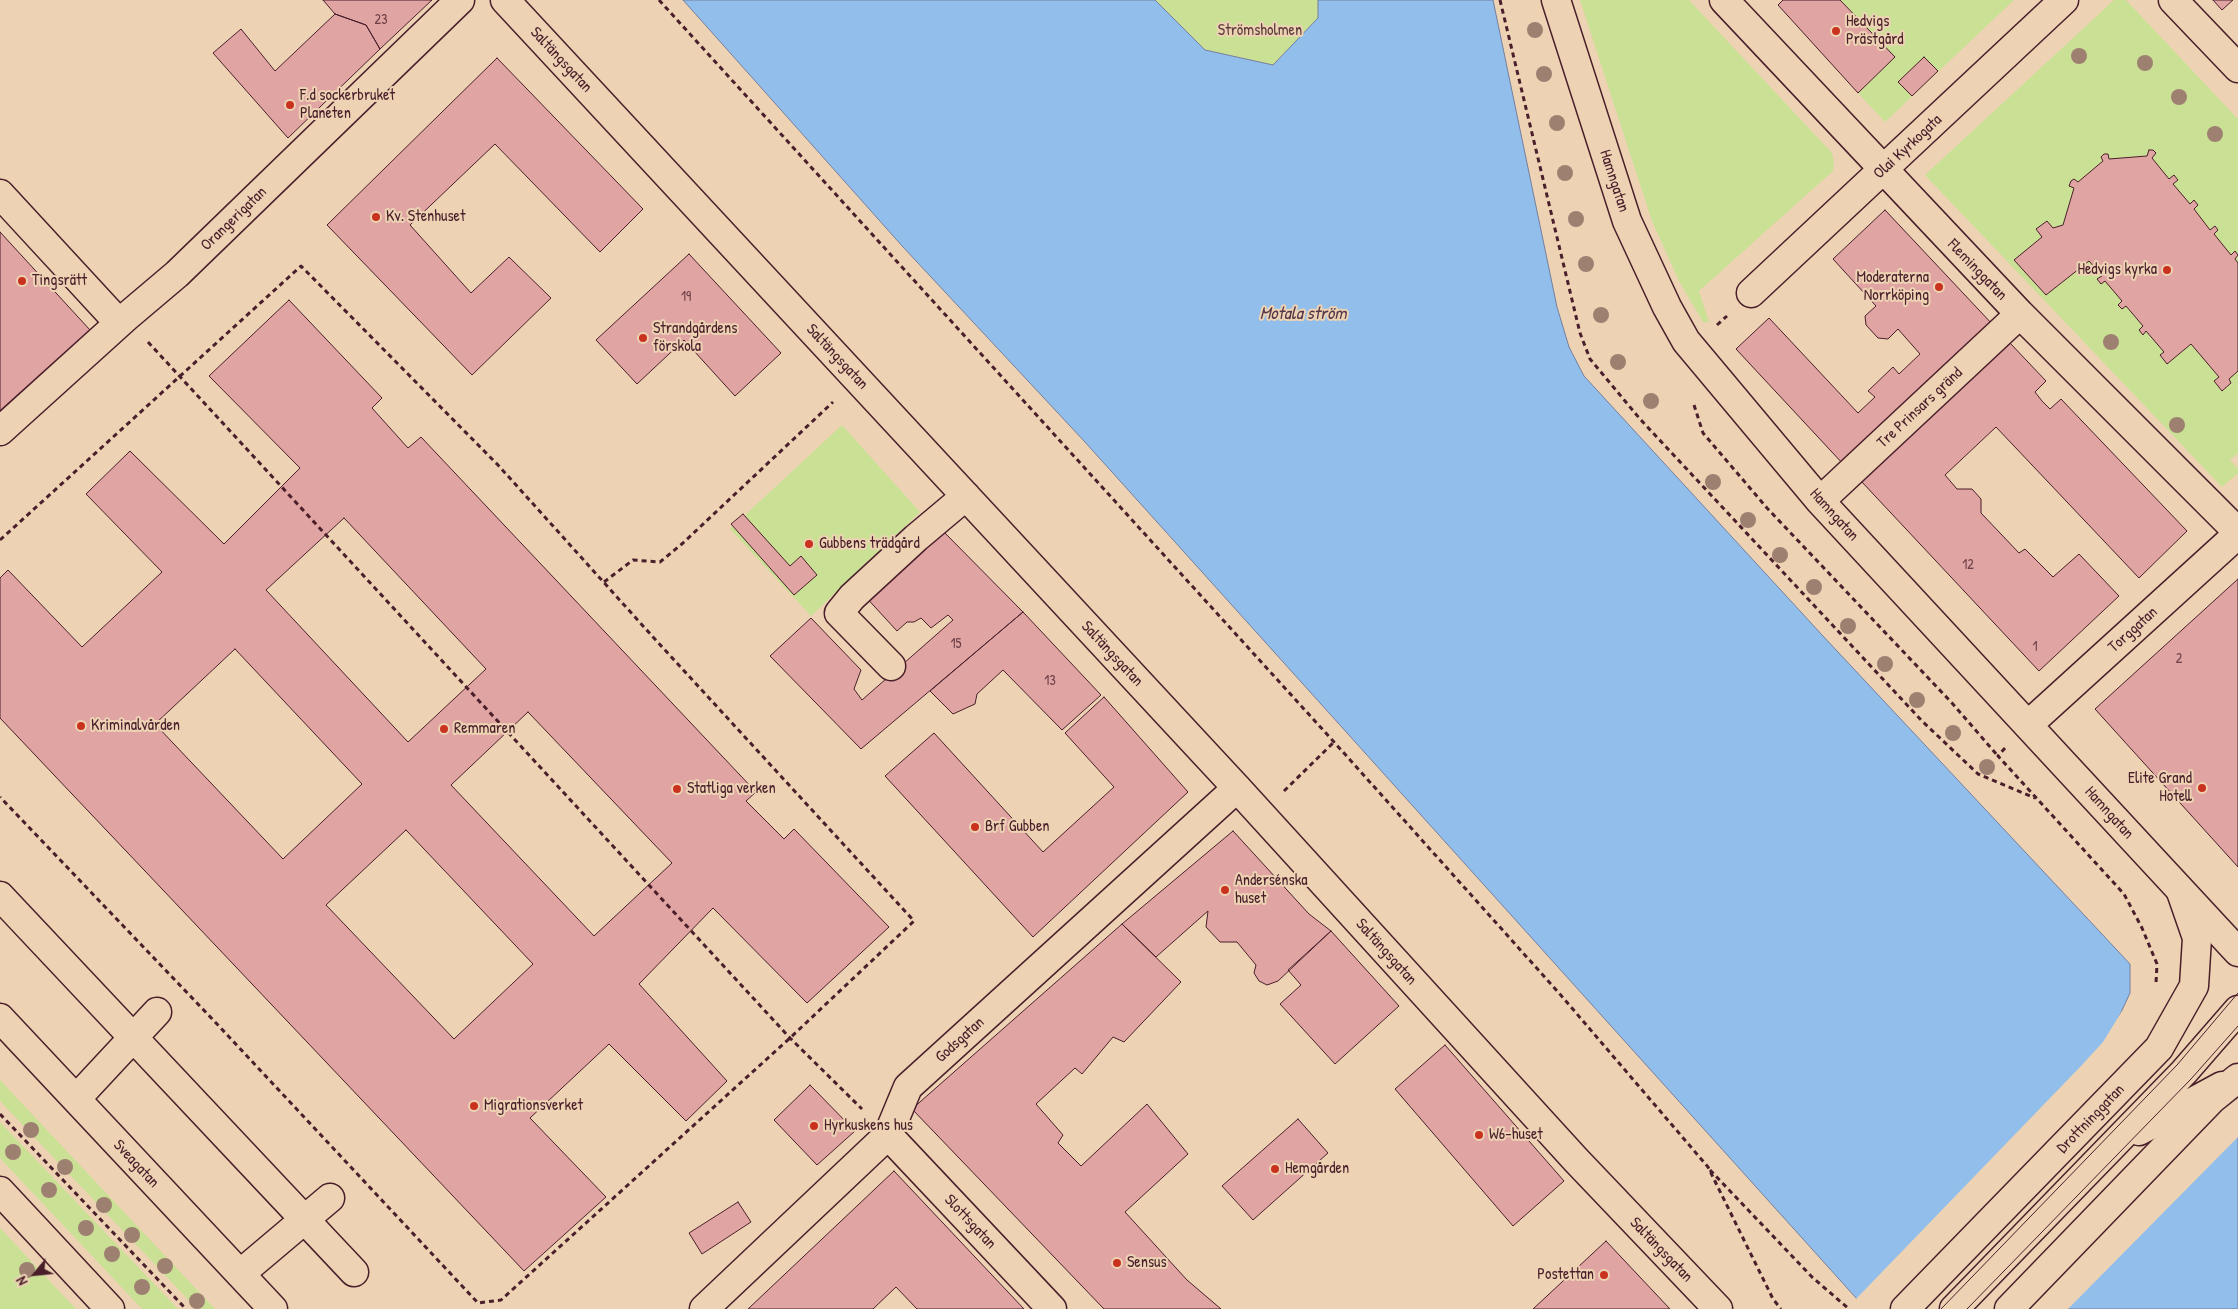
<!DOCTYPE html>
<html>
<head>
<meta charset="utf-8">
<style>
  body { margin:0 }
  #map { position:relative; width:2238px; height:1309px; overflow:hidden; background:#edd3b4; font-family:"Patrick Hand",sans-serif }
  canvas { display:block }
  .north { position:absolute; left:10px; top:1249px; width:50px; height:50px; -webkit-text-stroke:4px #edd3b4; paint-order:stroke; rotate:242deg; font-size:14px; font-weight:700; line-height:20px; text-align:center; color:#4a1f2b }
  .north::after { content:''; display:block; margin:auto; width:18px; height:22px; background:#4a1f2b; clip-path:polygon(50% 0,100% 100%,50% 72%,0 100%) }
</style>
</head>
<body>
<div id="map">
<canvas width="2238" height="1309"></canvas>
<div class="north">N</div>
</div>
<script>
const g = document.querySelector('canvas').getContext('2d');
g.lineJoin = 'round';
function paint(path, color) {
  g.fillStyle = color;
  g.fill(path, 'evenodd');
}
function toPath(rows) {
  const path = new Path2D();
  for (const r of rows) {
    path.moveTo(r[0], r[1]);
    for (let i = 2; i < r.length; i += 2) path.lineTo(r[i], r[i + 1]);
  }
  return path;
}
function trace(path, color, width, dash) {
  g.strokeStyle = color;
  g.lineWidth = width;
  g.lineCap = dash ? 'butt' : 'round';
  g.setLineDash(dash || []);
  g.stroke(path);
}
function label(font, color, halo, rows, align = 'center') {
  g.font = font + ' "Patrick Hand",sans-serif';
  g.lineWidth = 4;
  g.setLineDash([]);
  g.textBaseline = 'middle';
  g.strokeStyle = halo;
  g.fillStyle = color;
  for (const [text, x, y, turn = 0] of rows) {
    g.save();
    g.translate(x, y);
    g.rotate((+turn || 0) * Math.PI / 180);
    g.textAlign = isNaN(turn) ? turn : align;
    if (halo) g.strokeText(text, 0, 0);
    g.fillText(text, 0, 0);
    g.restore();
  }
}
paint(toPath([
  [1155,0,1318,0,1318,18,1273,65,1205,50],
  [1580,0,1689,0,1832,153,1834,162,1833,171,1699,291,1709,322,1703,322,1679,281,1652,221],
  [1840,0,2014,0,1885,122,1858,93,1894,57],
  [2114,0,2126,0,2238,119,2238,453,2230,460,2238,469,2238,473,2222,487,1925,175],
  [842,425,920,512,811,616,730,529],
  [0,1080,215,1309,197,1309,0,1101],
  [0,1122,178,1309,142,1309,0,1158],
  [0,1228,76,1309,0,1309]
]), '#cae095');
const water = toPath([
  [683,0,1155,0,1205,50,1273,65,1318,18,1318,0,1493,0,1557,307,1569,347,1584,376,1823,636,2130,964,2130,993,2117,1021,2238,1136,2238,1309,1866,1309,1084,441,903,247,683,0]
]);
paint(water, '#91beeb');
trace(water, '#757e9e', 1);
paint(toPath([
  [2122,1011,2123,1013,2120,1021,2238,1134,2238,1137,2068,1309,1863,1309,1854,1301,2080,1067,2103,1042]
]), '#edd3b4');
const building = toPath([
  [323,0,432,0,380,49,366,25,335,14,323,0],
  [1783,0,1840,0,1895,57,1858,93,1778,5,1783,0],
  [2213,0,2233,0,2222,10,2213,0],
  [335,14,366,25,380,49,288,138,213,53,241,29,275,71,335,14],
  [1924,57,1938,71,1912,96,1898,82,1924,57],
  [497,58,643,209,600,252,495,144,410,225,471,293,509,257,551,298,472,375,327,225,497,58],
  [2149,150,2153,150,2156,153,2152,158,2169,179,2174,175,2178,180,2173,184,2190,204,2194,200,2198,205,2194,209,2210,230,2215,226,2218,230,2214,234,2231,255,2235,251,2238,255,2235,259,2238,263,2238,371,2229,379,2231,383,2222,391,2214,381,2219,377,2191,344,2167,364,2160,355,2164,352,2146,331,2143,335,2139,330,2143,326,2126,306,2122,309,2118,305,2122,301,2105,281,2101,284,2097,279,2102,276,2089,261,2046,295,2014,260,2042,237,2036,229,2047,221,2053,228,2063,225,2074,188,2069,186,2071,181,2074,179,2078,182,2103,161,2101,157,2104,154,2108,154,2109,159,2147,156,2149,150],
  [1885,210,1994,326,1844,465,1736,349,1769,318,1858,413,1875,397,1868,391,1893,367,1899,374,1920,354,1898,329,1888,339,1878,338,1866,325,1865,316,1876,306,1833,259,1885,210],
  [0,232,90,330,0,412,0,232],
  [689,254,781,353,735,396,684,340,637,384,596,340,689,254],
  [289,300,382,398,372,408,408,448,421,437,756,792,746,801,784,839,794,829,889,927,807,1003,713,908,639,984,727,1081,686,1121,609,1044,530,1118,606,1197,524,1271,0,718,0,578,8,570,82,647,162,572,86,494,130,451,224,544,300,468,209,376,289,300],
  [344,518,486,669,408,742,266,590,344,518],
  [235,649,362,784,283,859,155,724,235,649],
  [528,712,672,863,594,936,451,785,528,712],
  [406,830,533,964,454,1039,326,905,406,830],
  [2009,342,2046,381,2035,392,2042,401,2050,409,2061,399,2187,531,2139,578,1996,427,1945,475,1957,489,1972,489,1981,499,1981,513,2019,553,2025,549,2053,577,2079,554,2119,596,2039,671,1861,481,2009,342],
  [743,514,790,566,801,556,817,575,794,595,731,524,743,514],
  [939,527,1023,612,861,749,770,656,811,618,861,670,854,689,862,700,953,620,948,615,931,628,921,618,914,622,907,622,897,631,863,594,939,527],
  [2238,579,2238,867,2095,709,2238,579],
  [1023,612,1101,695,1062,730,1003,670,977,694,975,704,953,714,930,691,1023,612],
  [1104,697,1188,792,1033,937,885,776,934,733,1043,852,1114,787,1065,733,1104,697],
  [1233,831,1309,914,1331,931,1278,981,1267,985,1259,981,1254,973,1256,965,1237,942,1220,942,1206,927,1208,911,1156,957,1122,924,1233,831],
  [1122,924,1181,982,1124,1042,1113,1037,1082,1074,1075,1068,1036,1104,1063,1135,1058,1143,1081,1166,1147,1104,1188,1154,1125,1212,1187,1280,1221,1309,1104,1309,912,1109,1122,924],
  [1331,931,1399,1006,1335,1064,1280,1004,1301,985,1288,970,1331,931],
  [1445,1045,1564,1181,1513,1226,1395,1089,1445,1045],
  [810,1085,855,1131,817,1165,774,1120,810,1085],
  [1298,1119,1328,1153,1253,1220,1222,1186,1298,1119],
  [894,1171,1024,1309,917,1309,896,1287,873,1309,748,1309,894,1171],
  [738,1202,751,1222,702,1254,689,1233,738,1202],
  [1606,1241,1670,1309,1533,1309,1606,1241]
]);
paint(building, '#e0a5a2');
trace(building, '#4a1f2b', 1);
const minor = toPath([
  [505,0,1237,788,1576,1160,1718,1309],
  [1556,0,1627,221,1667,307,1686,341,1820,501,2238,952],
  [1724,0,2020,314,2238,532],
  [2173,0,2238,68],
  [0,194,119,323],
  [1751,293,2064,0],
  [0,431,125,318,177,274,460,0],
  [1820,501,2020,314],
  [891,666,839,613,852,597,916,538,966,496],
  [2028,725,2238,534],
  [0,896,354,1272],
  [0,1018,273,1309],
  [76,1099,157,1012],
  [2139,1131,2222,1086],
  [888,1135,1052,1309],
  [240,1274,330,1198],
  [704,1309,888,1135,908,1087,1237,788],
  [1954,1309,2184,1072,2238,1010]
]);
const major = toPath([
  [0,1191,110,1309],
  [1905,1309,2159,1048,2194,986,2197,938,2181,892],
  [2009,1309,2212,1099,2238,1078]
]);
trace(minor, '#4a1f2b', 31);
trace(major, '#4a1f2b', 31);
trace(toPath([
  [659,0,1334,742,1559,993,1708,1167,1773,1299,1781,1309],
  [1500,0,1580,333,1590,359,1640,419,1922,721,1978,774,2035,798],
  [1717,325,1727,316],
  [148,342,790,1038,862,1109],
  [1694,405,1703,433,1767,508,1952,703,1998,756],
  [0,540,301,266,498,465,653,637,914,921,790,1038,501,1300,478,1303,217,1024,0,797],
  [604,582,633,560,660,562,683,543,833,402],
  [2005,748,1998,756,2124,894,2142,928,2157,964,2156,983],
  [1284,791,1334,742],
  [0,1114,186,1309],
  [1710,1170,1812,1277,1849,1309]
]), '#4a1f2b', 3, [5, 4]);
trace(minor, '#edd3b4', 28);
trace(major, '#edd3b4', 28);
trace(toPath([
  [1941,1309,2177,1065,2238,993],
  [1967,1309,2191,1079,2238,1026]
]), '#4a1f2b', 1);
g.fillStyle = '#9e8071';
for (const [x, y] of [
  [1535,30],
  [2079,56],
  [2145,63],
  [1544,74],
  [2179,97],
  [1557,123],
  [2215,134],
  [1565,173],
  [1576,219],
  [1586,264],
  [1601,315],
  [2111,342],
  [1618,362],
  [1651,401],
  [2177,425],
  [1713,482],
  [1748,520],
  [1780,555],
  [1814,587],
  [1848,626],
  [1885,664],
  [1917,700],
  [1953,733],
  [1987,767],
  [31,1130],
  [13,1152],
  [65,1167],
  [49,1190],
  [104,1205],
  [86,1228],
  [132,1235],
  [112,1254],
  [165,1266],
  [27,1270],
  [142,1287],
  [197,1301]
]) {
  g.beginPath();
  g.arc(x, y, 8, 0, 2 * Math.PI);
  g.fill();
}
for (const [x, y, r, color] of [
  [1836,31,5,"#c8321e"],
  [290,105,5,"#c8321e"],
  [376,217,5,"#c8321e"],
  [2167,270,5,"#c8321e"],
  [22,281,5,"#c8321e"],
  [1939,287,5,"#c8321e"],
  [643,338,5,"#c8321e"],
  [809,544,5,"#c8321e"],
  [81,726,5,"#c8321e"],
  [444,729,5,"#c8321e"],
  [2202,788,5,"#c8321e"],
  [677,789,5,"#c8321e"],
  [975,827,5,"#c8321e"],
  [1225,890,5,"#c8321e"],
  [474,1106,5,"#c8321e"],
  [814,1126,5,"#c8321e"],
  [1479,1135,5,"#c8321e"],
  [1275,1169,5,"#c8321e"],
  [1117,1263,5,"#c8321e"],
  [1604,1275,5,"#c8321e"]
]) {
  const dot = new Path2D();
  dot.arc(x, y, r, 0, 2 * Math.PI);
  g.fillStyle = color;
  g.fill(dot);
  trace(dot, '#edd3b4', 2);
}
label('14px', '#704049', null, [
  ["23",381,20],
  ["19",686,297],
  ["12",1968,565],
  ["15",956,644],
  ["1",2035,647],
  ["2",2179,659],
  ["13",1050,681]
]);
label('16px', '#4a1f2b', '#edd3b4', [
  ["Hedvigs",1846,22],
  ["Prästgård",1846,40],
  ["F.d sockerbruket",300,96],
  ["Planeten",300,114],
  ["Kv. Stenhuset",386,217],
  ["Hedvigs kyrka",2157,270,"right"],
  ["Moderaterna",1929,278,"right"],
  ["Norrköping",1929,296,"right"],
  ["Tingsrätt",32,281],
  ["Strandgårdens",653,329],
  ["förskola",653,347],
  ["Gubbens trädgård",819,544],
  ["Kriminalvården",91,726],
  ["Remmaren",454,729],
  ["Elite Grand",2192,779,"right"],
  ["Hotell",2192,797,"right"],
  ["Statliga verken",687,789],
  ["Brf Gubben",985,827],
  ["Andersénska",1235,881],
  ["huset",1235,899],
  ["Migrationsverket",484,1106],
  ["Hyrkuskens hus",824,1126],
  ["W6-huset",1489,1135],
  ["Hemgården",1285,1169],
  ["Sensus",1127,1263],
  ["Postettan",1594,1275,"right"]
], 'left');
label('16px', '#5d3c3b', '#edd3b4', [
  ["Strömsholmen",1260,31]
]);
label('16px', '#4a1f2b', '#edd3b4', [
  ["Saltängsgatan",561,60,47],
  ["Olai Kyrkogata",1908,147,-43],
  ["Hamngatan",1614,181,72],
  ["Orangerigatan",234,219,-44],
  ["Fleminggatan",1977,270,46],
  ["Saltängsgatan",837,357,47],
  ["Tre Prinsars gränd",1920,408,-43],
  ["Hamngatan",1834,515,48],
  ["Torggatan",2133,630,-42],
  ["Saltängsgatan",1112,654,47],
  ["Hamngatan",2109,813,48],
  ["Saltängsgatan",1386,952,48],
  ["Godsgatan",960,1040,-42],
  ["Drottninggatan",2091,1119,-46],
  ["Sveagatan",136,1164,47],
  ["Slottsgatan",970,1222,47],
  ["Saltängsgatan",1661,1250,46]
]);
label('italic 18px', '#553748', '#edd3b4', [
  ["Motala ström",1303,314]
]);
</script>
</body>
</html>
